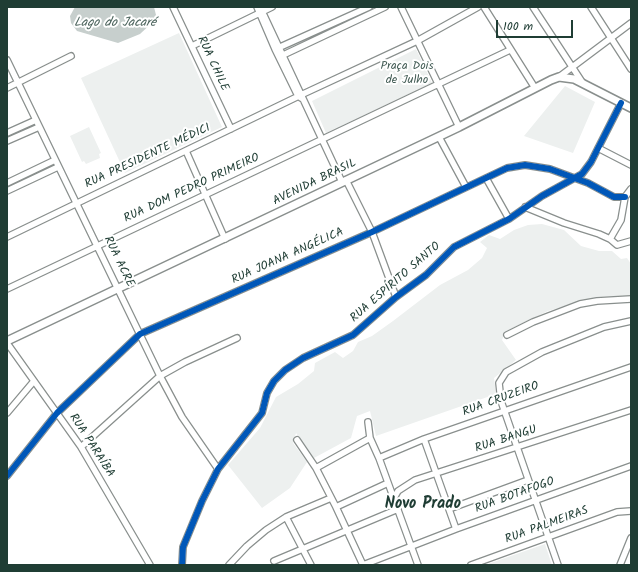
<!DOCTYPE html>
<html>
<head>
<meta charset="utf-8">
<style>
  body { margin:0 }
  #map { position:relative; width:638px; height:572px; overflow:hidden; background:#fff; font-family:Kalam,sans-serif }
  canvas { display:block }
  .frame { position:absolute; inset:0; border:8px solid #1f3d34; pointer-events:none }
  .scale { position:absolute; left:496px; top:20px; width:77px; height:18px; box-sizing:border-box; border:2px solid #1f3d34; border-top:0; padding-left:5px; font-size:12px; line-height:14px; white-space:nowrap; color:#1f3d34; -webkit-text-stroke:3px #fff; paint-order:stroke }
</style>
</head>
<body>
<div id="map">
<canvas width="638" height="572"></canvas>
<div class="frame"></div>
<div class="scale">100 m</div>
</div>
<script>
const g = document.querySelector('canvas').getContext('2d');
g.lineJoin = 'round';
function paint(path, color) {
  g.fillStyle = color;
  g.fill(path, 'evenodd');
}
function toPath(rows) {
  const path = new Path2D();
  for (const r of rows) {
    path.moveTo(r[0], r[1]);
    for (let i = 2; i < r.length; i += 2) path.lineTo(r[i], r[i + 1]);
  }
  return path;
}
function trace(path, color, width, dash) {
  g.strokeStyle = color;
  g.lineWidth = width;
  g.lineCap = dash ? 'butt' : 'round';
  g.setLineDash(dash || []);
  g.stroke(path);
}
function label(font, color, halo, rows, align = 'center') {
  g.font = font + ' Kalam,sans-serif';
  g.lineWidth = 4;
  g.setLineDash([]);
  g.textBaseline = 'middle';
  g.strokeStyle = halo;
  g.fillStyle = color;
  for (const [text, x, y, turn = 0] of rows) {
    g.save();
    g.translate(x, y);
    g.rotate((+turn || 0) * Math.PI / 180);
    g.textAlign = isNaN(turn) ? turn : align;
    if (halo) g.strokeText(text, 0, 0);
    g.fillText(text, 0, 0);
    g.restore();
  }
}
paint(toPath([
  [179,33,222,127,125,173,81,78],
  [416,49,432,83,326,133,312,101],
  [565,86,595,102,573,153,524,136],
  [89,127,101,153,99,154,100,158,86,164,84,161,82,162,70,136],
  [542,224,564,230,581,246,599,251,612,251,621,259,627,258,631,264,631,296,597,297,548,311,506,331,502,340,516,360,494,378,496,394,376,436,370,411,357,416,351,438,314,458,296,433,293,443,307,462,290,488,262,508,228,465,260,428,276,397,298,384,314,371,315,363,335,352,343,358,353,351,358,342,372,336,393,321,440,285,468,270,482,258,487,248,480,242,489,235,500,239,514,230,528,225],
  [545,544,552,565,485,565]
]), '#edf0ef');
paint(toPath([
  [75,7,154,7,156,15,154,21,140,34,118,43,77,31,71,23,70,16]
]), '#c7cfcd');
const minor = toPath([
  [173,7,231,129],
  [257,7,275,49,298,96,301,98],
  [260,7,342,182],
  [401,7,459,127],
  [484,7,535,88],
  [533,7,582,82],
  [591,7,631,69],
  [192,46,272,7],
  [278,48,369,7],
  [279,57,385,7],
  [7,60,160,376,182,417,218,469],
  [559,77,631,23],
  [7,88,71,56],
  [7,133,36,120],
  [439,137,466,187],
  [7,141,39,127],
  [598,148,631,165],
  [186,151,225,239],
  [486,178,509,219],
  [346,180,372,232,396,297],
  [7,183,55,160],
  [7,191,58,167],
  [525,207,564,223,599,234,610,239,617,245,631,241],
  [7,237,303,94,417,41,478,7],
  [610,239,621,220,625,197,631,189],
  [7,289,510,50],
  [507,335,533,322,580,304,597,301,631,299],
  [7,343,81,447,150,565],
  [7,413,34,381],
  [368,422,370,438,379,458,418,565],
  [424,439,456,529],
  [297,440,316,468,336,507,363,565],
  [81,447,160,376,185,362,237,338],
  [379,458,424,439,631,367],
  [316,468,370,438],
  [7,476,57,413,140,334,372,232,507,168,525,165,550,169,588,183,614,197,625,197],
  [394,498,398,491,415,480,631,410],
  [336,507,388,483],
  [449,509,528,480],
  [286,517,311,565],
  [274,561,398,509],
  [182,565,183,547,202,501,218,469,262,413,267,393,274,381,285,370,303,358,353,335,396,297,426,275,454,247,509,219,542,196,582,174,591,162,621,103],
  [229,565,247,546,266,530,286,517,331,498],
  [363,565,456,529,631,466],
  [471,565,617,512,631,511],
  [558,565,501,401,499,383,506,372,542,352,604,327,631,321],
  [620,565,631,538]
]);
const tertiary = toPath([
  [7,341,459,127,551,80,559,77,574,79,631,108]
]);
trace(minor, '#898f8d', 8);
trace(tertiary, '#898f8d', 10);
trace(minor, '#fff', 5.5);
trace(tertiary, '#fff', 7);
trace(toPath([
  [7,476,57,413,140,334,372,232,507,168,525,165,550,169,588,183,614,197,625,197],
  [182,565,183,547,202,501,218,469,262,413,267,393,274,381,285,370,303,358,353,335,396,297,426,275,454,247,509,219,542,196,582,174,591,162,621,103]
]), '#0057b8', 6);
label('12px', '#1f3d34', '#fff', [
  ["RUA CHILE",212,64,65],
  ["RUA PRESIDENTE MÉDICI",148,157,-25],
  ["AVENIDA BRASIL",315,183,-26],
  ["RUA DOM PEDRO PRIMEIRO",192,189,-25],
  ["RUA JOANA ANGÉLICA",288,257,-24],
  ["RUA ACRE",118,262,64],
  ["RUA ESPÍRITO SANTO",396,283,-41],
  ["RUA CRUZEIRO",501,400,-20],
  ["RUA BANGU",506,440,-18],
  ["RUA PARAÍBA",91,446,57],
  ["RUA BOTAFOGO",515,496,-20],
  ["RUA PALMEIRAS",547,526,-20]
]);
label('12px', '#455e57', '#fff', [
  ["Praça Dois",407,67],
  ["de Julho",407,81]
]);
label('italic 13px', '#4a625b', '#fff', [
  ["Lago do Jacaré",115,24]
]);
label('bold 16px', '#1f3d34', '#fff', [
  ["Novo Prado",423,505]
]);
</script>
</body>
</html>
